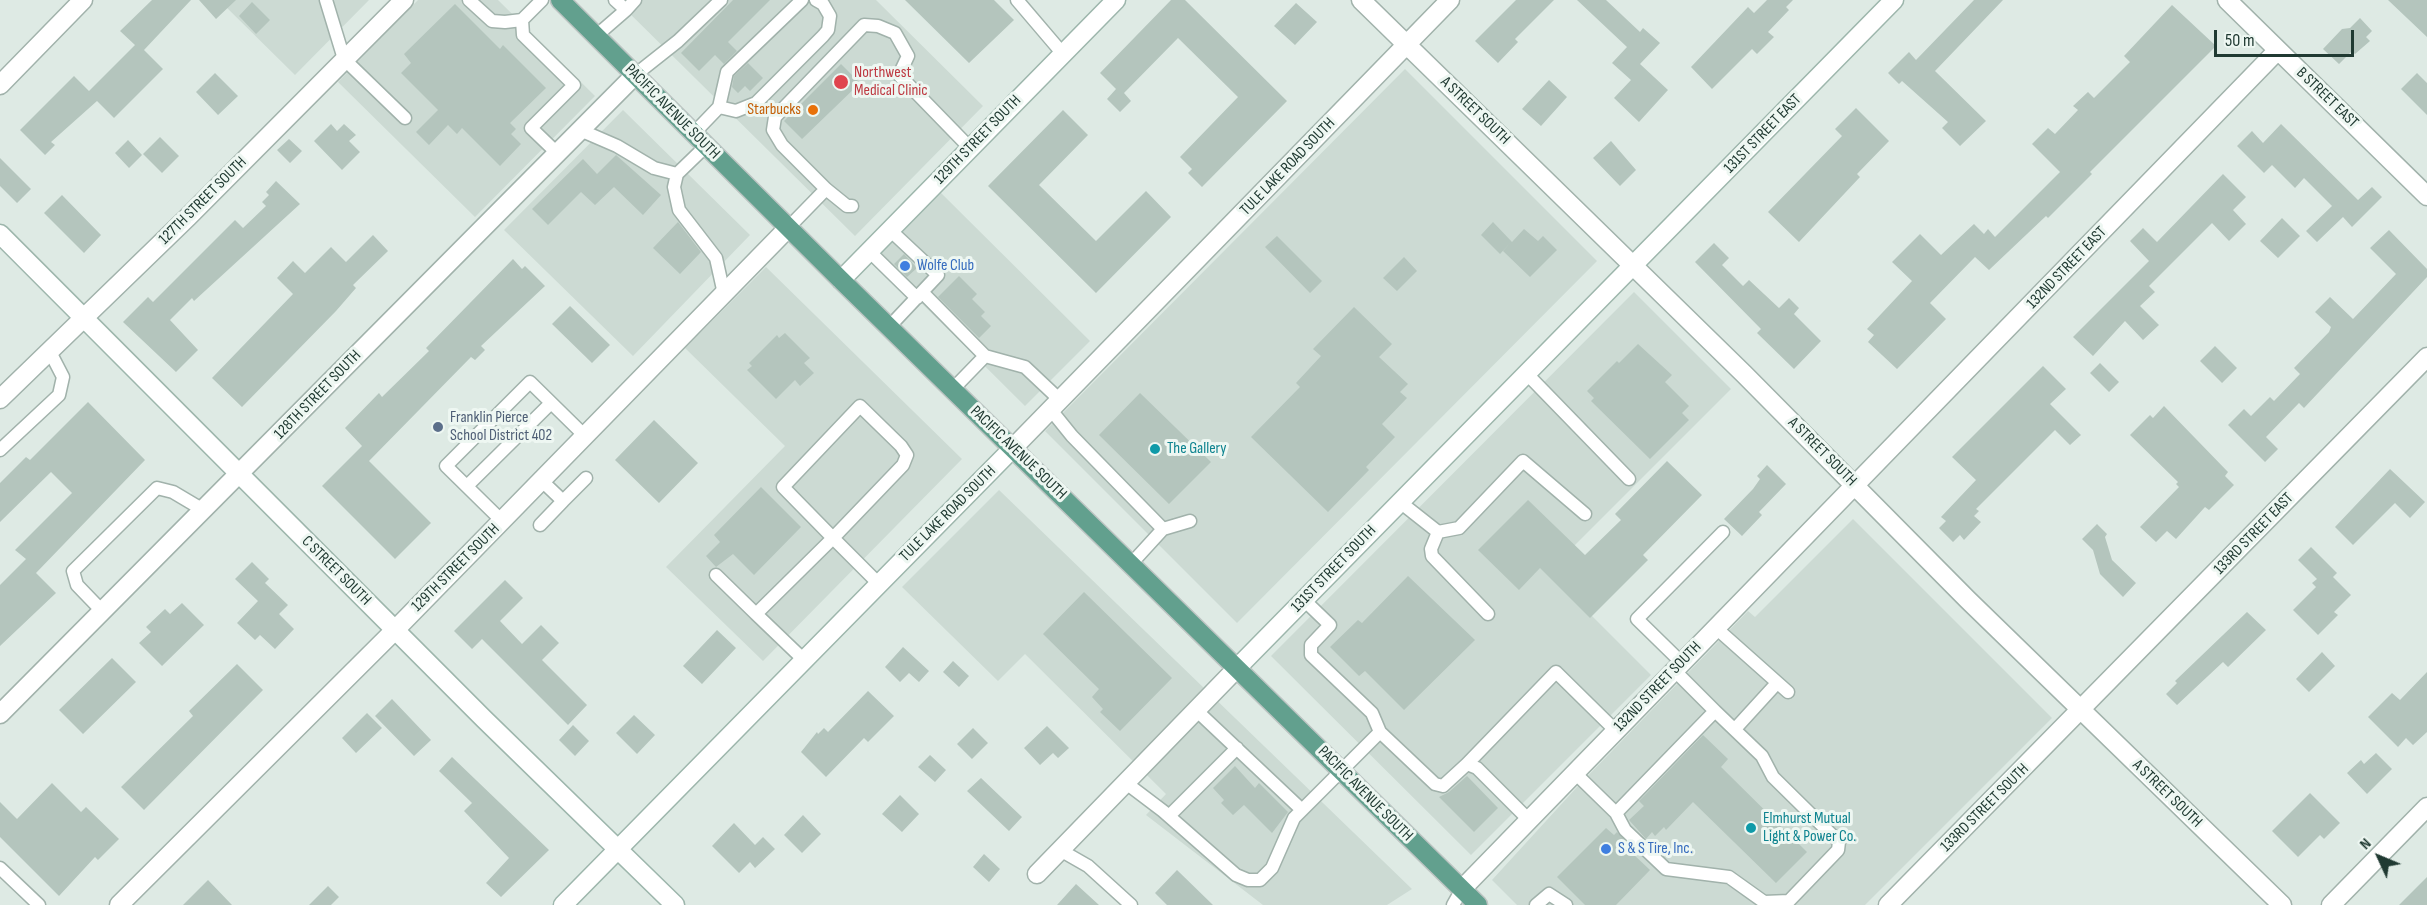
<!DOCTYPE html>
<html>
<head>
<meta charset="utf-8">
<style>
  body { margin:0 }
  #map { position:relative; width:2427px; height:905px; overflow:hidden; background:#deeae4; font-family:"Sofia Sans Condensed",sans-serif }
  canvas { display:block }
  .north { position:absolute; left:2349px; top:827px; width:60px; height:60px; -webkit-text-stroke:4px #eef7f2; paint-order:stroke; rotate:314deg; font-size:16px; font-weight:700; line-height:24px; text-align:center; color:#203a32 }
  .north::after { content:''; display:block; margin:auto; width:21px; height:27px; background:#203a32; clip-path:polygon(50% 0,100% 100%,50% 72%,0 100%) }
  .scale { position:absolute; left:2214px; top:30px; width:140px; height:27px; box-sizing:border-box; border:3px solid #203a32; border-top:0; padding-left:8px; font-size:18px; line-height:21px; white-space:nowrap; color:#203a32; -webkit-text-stroke:4px #eef7f2; paint-order:stroke }
</style>
</head>
<body>
<div id="map">
<canvas width="2427" height="905"></canvas>
<div class="north">N</div>
<div class="scale">50 m</div>
</div>
<script>
const g = document.querySelector('canvas').getContext('2d');
g.lineJoin = 'round';
function paint(path, color) {
  g.fillStyle = color;
  g.fill(path, 'evenodd');
}
function toPath(rows) {
  const path = new Path2D();
  for (const r of rows) {
    path.moveTo(r[0], r[1]);
    for (let i = 2; i < r.length; i += 2) path.lineTo(r[i], r[i + 1]);
  }
  return path;
}
function trace(path, color, width, dash) {
  g.strokeStyle = color;
  g.lineWidth = width;
  g.lineCap = dash ? 'butt' : 'round';
  g.setLineDash(dash || []);
  g.stroke(path);
}
function label(font, color, halo, rows, align = 'center') {
  g.font = font + ' "Sofia Sans Condensed",sans-serif';
  g.lineWidth = 6;
  g.setLineDash([]);
  g.textBaseline = 'middle';
  g.strokeStyle = halo;
  g.fillStyle = color;
  for (const [text, x, y, turn = 0] of rows) {
    g.save();
    g.translate(x, y);
    g.rotate((+turn || 0) * Math.PI / 180);
    g.textAlign = isNaN(turn) ? turn : align;
    if (halo) g.strokeText(text, 0, 0);
    g.fillText(text, 0, 0);
    g.restore();
  }
}
paint(toPath([
  [226,0,369,0,295,75,223,4],
  [418,0,498,0,595,96,475,217,338,82],
  [616,0,876,0,983,106,855,236],
  [1405,69,1597,261,1237,623,1045,431],
  [623,110,750,235,633,356,504,230],
  [939,191,1090,341,1025,406,874,256],
  [766,267,962,459,763,661,666,567,785,446,685,348],
  [1634,292,1731,389,1548,572,1651,675,1471,855,1271,656],
  [999,490,1412,889,1387,905,1263,905,1146,815,1166,794,1025,654,998,681,902,587],
  [1853,519,2052,718,1865,905,1517,905,1492,880,1578,786,1748,611,1755,617]
]), '#ccdad3');
paint(toPath([
  [152,0,191,0,144,50,163,69,114,118,97,101,51,142,55,145,45,155,20,130,74,76,89,91,135,45,120,31],
  [199,0,236,0,216,19],
  [733,0,770,0,728,42,737,51,724,64,715,55,699,71,681,53],
  [905,0,994,0,1014,20,969,63],
  [1171,0,1185,0,1287,101,1202,187,1188,173,1192,169,1180,157,1238,97,1178,38,1124,93,1131,101,1120,112,1107,99,1116,89,1100,73],
  [1516,0,1554,0,1515,39,1518,42,1498,63,1475,41],
  [1577,0,1606,0,1640,32,1643,28,1660,43,1640,64,1668,90,1639,122,1614,98,1631,80,1612,63,1627,47],
  [1767,0,1793,0,1786,7,1789,10,1768,32,1774,37,1757,54,1752,49,1712,89,1691,67,1748,7,1754,13],
  [1974,0,2003,0,1935,71,1986,121,1960,146,1942,128,1948,122,1902,81,1899,84,1888,73,1909,52,1916,60],
  [2388,0,2427,0,2427,37],
  [252,2,270,20,256,34,239,16],
  [1296,3,1317,22,1295,45,1274,26],
  [455,4,500,49,503,45,546,88,510,123,516,129,511,134,521,144,500,166,462,128,457,134,448,125,429,145,416,132,438,110,401,73,411,63,404,54],
  [2172,5,2216,46,2090,172,2092,174,2048,218,2046,216,1989,270,1975,257,1930,303,1946,319,1897,369,1868,342,1874,335,1867,329,1912,281,1892,262,1920,234,1941,255,1974,224,1984,234,1988,229,1995,237,2060,172,2032,144,2048,128,2055,134,2078,110,2073,106,2088,92,2094,98,2130,62,2124,56],
  [2360,18,2372,31,2366,37,2370,41,2355,54,2352,51,2339,64,2323,49,2342,29,2350,28],
  [748,63,763,78,750,91,745,86,738,93,732,87,734,76],
  [841,64,860,83,802,139,784,121],
  [215,73,238,96,218,115,196,92],
  [2417,73,2427,83,2427,115,2401,89],
  [1549,80,1567,97,1541,126,1522,109],
  [1856,108,1889,141,1857,174,1860,177,1799,242,1768,212,1842,136,1835,129],
  [1063,110,1088,135,1039,185,1096,241,1146,191,1171,217,1096,293,988,186],
  [331,124,337,131,344,124,356,135,349,141,360,152,342,170,314,141],
  [2281,124,2358,200,2372,187,2382,197,2352,227,2343,217,2317,242,2306,231,2332,206,2304,178,2295,188,2272,165,2264,173,2237,146,2252,131,2263,143],
  [160,137,179,156,162,173,143,154],
  [289,139,302,151,290,163,277,150],
  [128,140,142,155,129,168,115,153],
  [1611,141,1636,170,1620,186,1593,158],
  [616,155,661,195,643,215,614,187,595,205,581,192,548,225,532,209,583,159,597,174],
  [0,158,31,189,17,203,0,186],
  [2223,174,2246,197,2233,210,2246,224,2229,241,2212,223,2149,286,2155,292,2140,306,2159,325,2143,340,2125,321,2093,356,2073,337,2149,261,2130,241,2143,228,2157,242],
  [276,181,300,204,194,301,192,298,170,320,198,350,176,372,123,322,148,297,153,302,235,220,243,228,266,206,262,202,269,195,266,192],
  [62,195,101,235,84,253,44,213],
  [2282,218,2300,236,2278,258,2260,241],
  [678,222,701,252,680,274,653,248],
  [1493,222,1512,242,1524,229,1538,241,1543,236,1557,250,1530,277,1503,251,1511,242,1500,254,1481,235],
  [2389,230,2427,269,2427,277,2304,408,2299,403,2266,437,2278,449,2265,462,2228,425,2244,409,2251,416,2270,397,2274,401,2300,374,2294,368,2329,332,2331,327,2315,312,2330,297,2353,319,2396,274,2370,248],
  [373,235,388,251,353,285,356,288,336,311,242,407,212,378,293,294,277,278,293,261,305,273,331,247,346,262],
  [1277,236,1322,281,1310,293,1265,247],
  [1714,243,1729,258,1722,265,1743,286,1749,280,1779,308,1789,298,1799,308,1794,314,1821,341,1794,369,1757,333,1761,329,1695,262],
  [904,254,917,268,907,277,894,264],
  [1404,257,1417,271,1397,291,1383,278],
  [513,259,522,269,525,266,545,286,481,346,485,350,475,360,471,357,369,461,431,523,395,559,322,486,362,446,345,428,379,393,382,397,429,351,426,348],
  [959,276,977,294,972,299,985,312,981,316,991,326,979,338,938,297],
  [570,306,610,345,592,363,552,324],
  [1354,307,1392,344,1379,357,1408,384,1400,392,1407,398,1382,424,1395,437,1366,467,1369,470,1328,512,1251,437,1300,387,1296,383,1321,356,1313,349],
  [785,333,810,358,804,363,814,373,800,386,795,380,776,399,747,370,752,366,749,363,777,335,779,338],
  [1638,344,1672,375,1665,382,1689,406,1682,413,1689,420,1650,459,1591,401,1594,398,1587,391,1617,361,1619,363],
  [2215,346,2237,368,2222,383,2200,361],
  [2100,363,2119,382,2109,392,2090,373],
  [2043,366,2066,389,2050,404,2081,435,2070,445,2055,430,1976,509,1979,511,1974,516,1981,522,1964,540,1960,535,1953,542,1939,528,1946,521,1941,517,1976,480,1952,457],
  [1140,393,1211,462,1169,504,1099,435],
  [88,402,145,460,36,573,56,593,0,646,0,585,26,559,15,550,72,493,51,472,0,522,0,483,26,457,30,460],
  [2164,406,2228,472,2225,476,2234,485,2209,510,2205,507,2176,539,2167,531,2156,542,2140,527,2179,487,2176,484,2178,482,2130,435,2150,415,2153,418],
  [654,420,698,463,659,503,615,460],
  [1667,461,1702,495,1643,555,1648,560,1590,618,1540,568,1519,590,1478,550,1528,500,1585,555,1621,520,1615,514],
  [1767,465,1786,484,1759,512,1762,515,1742,536,1724,519,1753,489,1760,479,1757,476],
  [2390,469,2425,502,2410,518,2395,503,2353,545,2335,527],
  [761,487,801,527,754,575,733,554,716,567,706,556,720,542,714,535],
  [2097,524,2107,534,2105,537,2112,560,2136,583,2123,597,2100,574,2093,550,2082,539],
  [2311,547,2337,573,2333,577,2351,595,2334,612,2338,615,2318,635,2293,610,2316,587,2312,583,2317,579,2298,560],
  [252,562,269,579,265,583,288,605,279,614,294,629,275,649,260,635,255,640,237,623,258,601,235,579],
  [1408,576,1475,640,1404,710,1365,671,1359,676,1330,647,1358,620,1362,623],
  [505,580,523,598,500,621,522,644,541,625,559,643,542,660,587,705,568,725,482,639,472,649,454,631],
  [1084,592,1172,678,1120,731,1100,712,1103,709,1092,697,1099,689,1043,634],
  [182,603,204,625,162,666,139,643,151,632,146,627,165,609,170,614],
  [2247,612,2266,630,2228,667,2223,662,2177,705,2166,694,2177,683,2175,681],
  [717,630,736,648,702,684,683,666],
  [903,647,929,671,919,682,909,673,900,682,885,667],
  [2322,652,2335,666,2309,692,2296,679],
  [112,658,136,682,83,734,59,710],
  [953,661,969,676,959,687,943,672],
  [237,664,263,690,144,810,121,787,193,716,189,711],
  [2427,672,2427,732,2413,745,2406,738,2398,747,2368,717,2392,693,2400,700],
  [868,691,894,716,868,742,864,738,826,777,801,752,817,732,818,734,824,728,828,732],
  [392,699,431,740,414,756,375,716],
  [367,713,382,728,356,753,342,738],
  [634,715,655,735,637,754,616,733],
  [573,725,589,741,575,756,559,740],
  [1047,726,1069,748,1058,758,1053,753,1040,765,1024,748],
  [973,728,988,743,972,759,957,744],
  [1703,735,1728,759,1721,767,1807,852,1776,883,1693,802,1666,830,1664,827,1655,836,1652,832,1646,839,1629,820,1644,806,1639,801],
  [2376,753,2392,769,2367,794,2347,773,2361,760,2364,764],
  [930,755,946,770,935,782,918,767],
  [452,757,549,850,501,897,486,883,509,858,464,811,472,803,439,771],
  [1235,766,1255,788,1259,783,1288,812,1272,833,1244,805,1233,815,1221,803,1224,800,1213,788],
  [1467,776,1498,808,1474,832,1439,797,1449,792],
  [981,778,1022,817,1009,831,967,791],
  [52,783,81,812,86,807,119,839,98,860,95,857,59,896,0,837,0,802,17,819],
  [2310,793,2340,823,2324,839,2320,835,2298,857,2272,831],
  [900,795,919,814,902,832,882,814],
  [803,815,821,834,802,853,784,835],
  [734,823,755,845,763,837,775,849,755,868,750,862,739,873,712,846],
  [1606,828,1614,835,1617,832,1635,851,1633,854,1650,870,1616,905,1585,905,1557,877],
  [984,854,1000,869,989,882,973,867],
  [1177,870,1213,905,1167,905,1155,893],
  [2427,877,2427,905,2399,905],
  [208,880,232,905,183,905],
  [1076,884,1099,905,1057,905],
  [328,886,339,897,331,905,309,905]
]), '#b4c5bd');
const lane = toPath([
  [326,0,344,59,405,118],
  [469,0,492,21,505,22,522,20,542,0],
  [1017,0,1063,54],
  [626,10,635,0],
  [522,20,523,35,574,85,531,128,557,153],
  [596,36,626,10,615,0],
  [635,75,678,41,721,0],
  [719,107,736,111,756,103,823,36,828,30,830,16,823,4,816,0],
  [580,130,617,146,654,168,677,174],
  [694,133,719,107,727,72,802,0],
  [706,146,677,174,674,187,679,210,716,258,724,294],
  [852,206,847,206,826,189,782,145,773,130,775,117,864,25,878,26,895,33,908,56,899,75,970,148],
  [789,227,826,189],
  [869,251,917,298],
  [922,292,985,356,1025,367,1060,400],
  [889,327,938,275,890,230],
  [1526,373,1629,479],
  [953,389,985,356],
  [1051,410,1072,436,1163,529],
  [0,450,59,395,63,377,49,350],
  [467,486,551,403],
  [563,501,586,478],
  [1400,502,1438,532,1459,528,1523,461,1585,514],
  [502,521,446,466,530,382,586,437],
  [540,525,563,501,542,481],
  [1438,532,1431,549,1432,556,1488,614],
  [1131,564,1163,529,1190,521],
  [716,575,756,614],
  [1304,600,1330,625,1311,645,1311,655,1372,713,1380,732,1435,784,1443,786,1467,764,1477,768,1529,820],
  [103,612,77,585,73,571,157,488,173,492,205,511],
  [1716,628,1788,692],
  [804,660,756,614,833,538,903,465,907,455,901,446,860,406,783,487,833,538,879,584],
  [1682,663,1637,619,1723,532],
  [1196,710,1302,810],
  [1735,729,1777,683],
  [1467,764,1556,672,1616,731],
  [1575,773,1616,813,1715,711,1675,671],
  [1126,783,1163,811,1236,875,1248,880,1260,880,1272,868,1294,818,1380,732],
  [1616,813,1625,830,1666,869,1729,877,1764,902,1789,901,1838,850,1839,842,1773,777,1762,756,1715,711],
  [1169,816,1237,748],
  [1060,850,1088,866,1131,905],
  [0,868,39,905],
  [1453,905,1462,889],
  [1536,905,1549,894,1566,905]
]);
const street = toPath([
  [1361,0,1744,374,1968,600,2282,905],
  [2227,0,2427,196],
  [0,85,83,0],
  [0,399,188,217,404,0],
  [1013,448,1450,0],
  [0,714,635,75],
  [1037,874,1237,668],
  [1462,889,2278,50],
  [119,905,395,630,789,227],
  [1888,905,2427,357],
  [2331,905,2427,807]
]);
const secondary = toPath([
  [0,234,484,719,675,905],
  [841,280,1116,0],
  [1237,668,1894,0],
  [563,905,1013,448]
]);
const primary = toPath([
  [560,0,841,280,1478,905]
]);
trace(lane, '#a1b2ab', 15);
trace(street, '#a1b2ab', 21);
trace(secondary, '#9db6ac', 21);
trace(primary, '#bcc4c2', 21);
trace(lane, '#fff', 12);
trace(street, '#fff', 18);
trace(secondary, '#fff', 18);
trace(primary, '#62a08e', 18);
for (const [x, y, r, color] of [
  [841,82,8,"#e0444e"],
  [813,110,6,"#e8710a"],
  [905,266,6,"#3f7fe0"],
  [438,427,6,"#5c6f8a"],
  [1155,449,6,"#0f9aa8"],
  [1751,828,6,"#0f9aa8"],
  [1606,849,6,"#3f7fe0"]
]) {
  const dot = new Path2D();
  dot.arc(x, y, r, 0, 2 * Math.PI);
  g.fillStyle = color;
  g.fill(dot);
  trace(dot, '#eef7f2', 2);
}
label('16px', '#be3a42', '#eef7f2', [
  ["Northwest",854,73],
  ["Medical Clinic",854,91]
], 'left');
label('16px', '#203a32', '#eef7f2', [
  ["B STREET EAST",2327,98,44],
  ["A STREET SOUTH",1475,111,44],
  ["PACIFIC AVENUE SOUTH",672,112,45],
  ["131ST STREET EAST",1763,134,-46],
  ["129TH STREET SOUTH",978,140,-46],
  ["TULE LAKE ROAD SOUTH",1288,167,-46],
  ["127TH STREET SOUTH",203,201,-45],
  ["132ND STREET EAST",2067,268,-46],
  ["128TH STREET SOUTH",318,395,-46],
  ["A STREET SOUTH",1822,452,45],
  ["PACIFIC AVENUE SOUTH",1018,453,44],
  ["TULE LAKE ROAD SOUTH",948,514,-45],
  ["133RD STREET EAST",2254,534,-46],
  ["129TH STREET SOUTH",456,568,-45],
  ["131ST STREET SOUTH",1334,569,-46],
  ["C STREET SOUTH",336,571,45],
  ["132ND STREET SOUTH",1658,687,-46],
  ["PACIFIC AVENUE SOUTH",1365,794,45],
  ["A STREET SOUTH",2167,794,44],
  ["133RD STREET SOUTH",1985,808,-45]
]);
label('16px', '#c56008', '#eef7f2', [
  ["Starbucks",801,110]
], 'right');
label('16px', '#366cbe', '#eef7f2', [
  ["Wolfe Club",917,266],
  ["S & S Tire, Inc.",1618,849]
], 'left');
label('16px', '#4e5e75', '#eef7f2', [
  ["Franklin Pierce",450,418],
  ["School District 402",450,436]
], 'left');
label('16px', '#0d838f', '#eef7f2', [
  ["The Gallery",1167,449],
  ["Elmhurst Mutual",1763,819],
  ["Light & Power Co.",1763,837]
], 'left');
</script>
</body>
</html>
